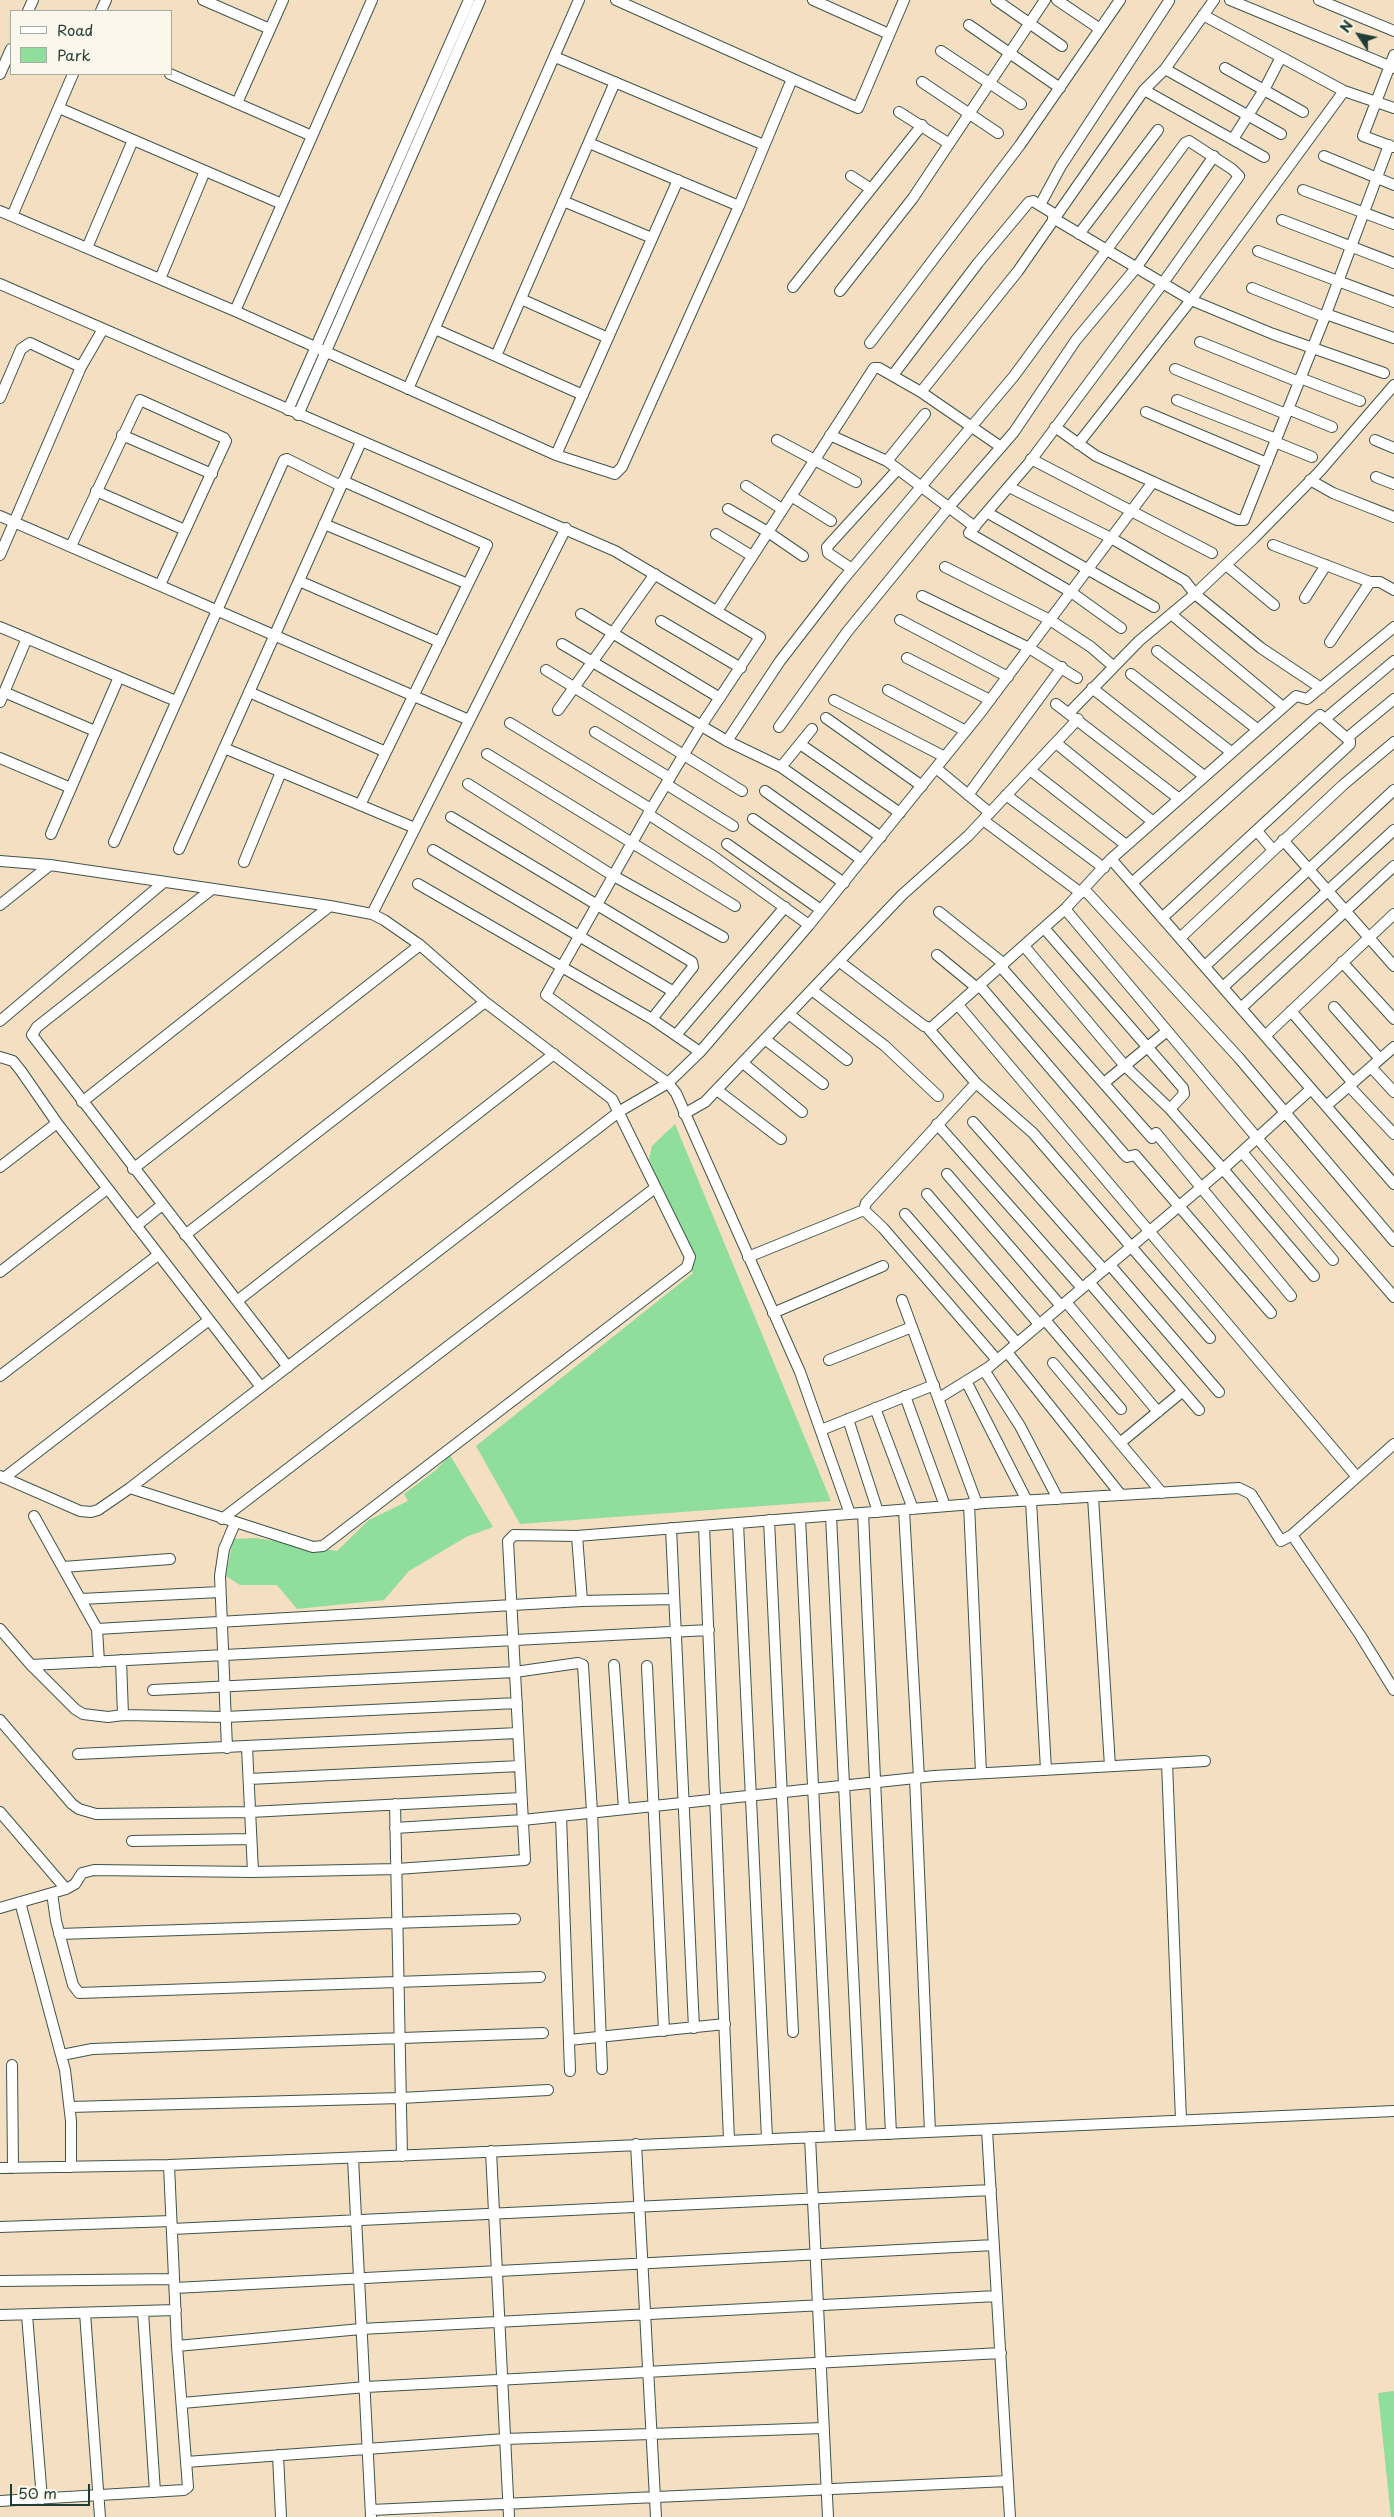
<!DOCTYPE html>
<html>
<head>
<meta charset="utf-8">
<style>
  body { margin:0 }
  #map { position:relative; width:1394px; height:2517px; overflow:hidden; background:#f4dfc2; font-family:"Playpen Sans",sans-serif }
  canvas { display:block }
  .legend { position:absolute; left:10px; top:10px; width:162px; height:65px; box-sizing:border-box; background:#fbf7ec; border:1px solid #a3ada2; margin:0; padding:6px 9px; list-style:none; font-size:15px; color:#1f3d34 }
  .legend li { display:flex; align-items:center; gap:10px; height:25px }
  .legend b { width:25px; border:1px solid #a3ada2 }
  .north { position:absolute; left:1334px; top:10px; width:50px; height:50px; -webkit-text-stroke:4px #fbf7ec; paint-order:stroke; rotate:304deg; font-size:14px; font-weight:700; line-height:20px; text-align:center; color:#1f3d34 }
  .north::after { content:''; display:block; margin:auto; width:18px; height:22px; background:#1f3d34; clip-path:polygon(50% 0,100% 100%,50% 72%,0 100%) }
  .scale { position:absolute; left:10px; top:2484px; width:80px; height:22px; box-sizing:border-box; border:2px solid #1f3d34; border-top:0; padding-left:6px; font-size:15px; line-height:18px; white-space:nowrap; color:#1f3d34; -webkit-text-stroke:4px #fbf7ec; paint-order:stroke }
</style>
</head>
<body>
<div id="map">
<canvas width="1394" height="2517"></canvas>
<ul class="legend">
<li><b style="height:6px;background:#fff"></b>Road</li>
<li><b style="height:14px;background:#8fde9c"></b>Park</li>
</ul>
<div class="north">N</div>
<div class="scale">50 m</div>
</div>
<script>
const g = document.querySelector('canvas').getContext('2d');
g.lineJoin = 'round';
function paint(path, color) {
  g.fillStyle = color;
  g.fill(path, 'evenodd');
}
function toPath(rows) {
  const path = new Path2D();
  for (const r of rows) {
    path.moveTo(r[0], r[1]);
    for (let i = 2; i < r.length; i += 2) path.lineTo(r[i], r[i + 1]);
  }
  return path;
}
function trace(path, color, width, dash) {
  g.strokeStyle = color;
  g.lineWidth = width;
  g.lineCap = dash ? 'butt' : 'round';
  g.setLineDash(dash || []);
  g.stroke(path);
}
paint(toPath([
  [675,1124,831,1501,520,1524,476,1446,693,1273,649,1159,652,1146],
  [450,1455,493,1527,466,1537,409,1571,384,1600,297,1609,277,1585,240,1585,226,1576,233,1539,256,1538,337,1551,369,1520,408,1501,404,1494,436,1470],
  [1394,2391,1394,2517,1391,2517,1378,2393]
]), '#8fde9c');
const minor = toPath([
  [203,0,270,29],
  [616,0,858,108,904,0],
  [813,0,889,34],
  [996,0,1062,46],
  [1057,0,1100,29],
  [1230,0,1394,68],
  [1319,0,1394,31],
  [28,11,33,0],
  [101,11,106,0],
  [1203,15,1344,91,1394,108],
  [969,25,1060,88],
  [941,51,1021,104],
  [555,57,764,145],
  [1225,68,1303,112],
  [1165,69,1281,134],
  [0,74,11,49],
  [170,74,312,136],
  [922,82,998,133],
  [1144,90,1264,157],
  [237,103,283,0],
  [59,108,282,204],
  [899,112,948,143],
  [1233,139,1264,90,1281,57],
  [589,143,739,206],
  [1393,147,1363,136,1394,55],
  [1324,156,1394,185],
  [851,176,871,189],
  [1303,190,1394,224],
  [563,201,652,238],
  [1040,205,1061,166,1169,1],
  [0,211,235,311,556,455,615,474,622,467,739,206,792,79],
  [12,216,73,74],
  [1053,218,1191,300,1273,334,1384,373],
  [1282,220,1394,263],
  [1079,234,1158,130],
  [87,248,133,140],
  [1258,251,1394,302],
  [160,279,205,171],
  [0,284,615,551,760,637,701,726,651,809,546,995,668,1083,676,1093,800,1372,850,1514],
  [793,287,922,125],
  [1252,288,1325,317],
  [840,291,913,198,1045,0],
  [521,299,608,338],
  [235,311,372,0],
  [1326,314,1394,338],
  [435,329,583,395],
  [1200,342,1299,382],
  [870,343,1020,145,1120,0],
  [496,356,615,82],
  [1175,369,1286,414],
  [893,375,978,263,1029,202,1033,201,1056,215],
  [1300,378,1360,401],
  [408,389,579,0],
  [921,392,1018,271,1144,90,1165,69,1214,0],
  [0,398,21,349,30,343,81,367],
  [1177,400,1276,439],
  [1288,409,1332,427],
  [288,410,469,0],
  [1146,412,1267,463],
  [298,415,480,0],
  [1055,427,1096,456,1237,520,1244,520,1326,314,1389,145],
  [122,435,212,474],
  [830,435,887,461,975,527],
  [777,440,856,482],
  [1375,440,1394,448],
  [1275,442,1312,457],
  [1078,444,1191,300,1344,91],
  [556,455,678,180],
  [1031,459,1212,553],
  [887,461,925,414],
  [1376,477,1394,484],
  [1310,480,1333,493,1394,517],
  [343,481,487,545,360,805],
  [746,486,782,509],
  [1009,487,1111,538,1185,581,1195,594,1261,648,1321,688],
  [96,491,185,530],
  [791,496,831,521],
  [728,509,768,532,803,556],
  [988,513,1154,607],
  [0,516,469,720],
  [324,524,468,584],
  [716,534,752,556],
  [1273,545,1370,582,1380,582,1394,590],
  [71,546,140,400,224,438,226,441,160,585],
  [0,555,81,367,103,329],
  [1226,565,1274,605],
  [945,567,1050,620,1091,647,1113,666],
  [852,569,828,553,827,547,898,469],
  [299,581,440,642],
  [922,596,1029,648,1077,678],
  [1305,598,1326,565],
  [717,611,874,368,879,368,921,392,1001,447],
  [581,614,720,698],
  [1171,614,1283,707],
  [900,620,1008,677],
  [661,621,741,668],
  [0,627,176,701],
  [1330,642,1370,582],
  [562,644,727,741,781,767,881,837],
  [1157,651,1257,729],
  [907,658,990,700],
  [546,670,742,791],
  [1131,674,1231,752],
  [1092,688,1204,776],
  [888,690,966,731],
  [4,692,95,731],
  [249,692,386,752],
  [834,700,945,757],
  [0,702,27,638],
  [1056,704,1178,798],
  [558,710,655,574],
  [1069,713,1139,641,1195,594,1253,539,1320,471,1394,385],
  [826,718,922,786],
  [1325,719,1394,661],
  [510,723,651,809],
  [779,727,847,632,949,507,1014,432,1076,340,1136,268,1214,156],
  [595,732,670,778],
  [1347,738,1394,699],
  [727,741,780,661,841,582,1014,376,1185,143,1189,141,1232,169,1239,176,1163,283,1029,463,969,533,1071,592,1121,628],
  [1056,743,1152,821],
  [800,744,900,813],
  [224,748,415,828],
  [487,754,735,906],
  [0,758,71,788],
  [781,767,812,729],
  [936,768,990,813],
  [1030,770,1126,845],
  [468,784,612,875,723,937],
  [666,784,733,826],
  [765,791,862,860],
  [968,795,1062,667],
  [1006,795,1104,868],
  [648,814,713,856,809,925],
  [451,817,692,962,693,967,652,1019],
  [753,819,844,883],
  [983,820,1081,893],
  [1257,831,1273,850],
  [51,834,119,677],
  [1283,840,1394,966],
  [114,842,284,460,287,459,341,486],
  [727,844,821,910],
  [179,849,361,442],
  [433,850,674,992],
  [1111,859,1394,1184],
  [0,861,50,865,330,906,372,914,384,920,420,945,485,1002,612,1099,690,1257,687,1267,323,1546,313,1547,130,1488],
  [244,862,281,772],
  [1132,883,1320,715,1350,741,1350,744,1162,918],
  [418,884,652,1019,700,1052],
  [212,889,37,1027,32,1035,288,1367],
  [1084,889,1239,1058,1394,1241],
  [0,905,50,865],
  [1065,909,1257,1138,1394,1297],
  [939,912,1004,964],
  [372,914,566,528],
  [1044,928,1183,1088,1184,1094,1170,1109],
  [1180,938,1343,785,1394,742],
  [1024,946,1125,1066,1170,1109,1223,1169,1314,1276],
  [937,955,977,988],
  [840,962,924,1026,931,1028,1065,909,1111,859,1296,696,1307,699,1394,627],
  [1342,962,1394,1019],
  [1205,966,1394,790],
  [1001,967,1152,1138,1156,1133,1291,1296],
  [980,986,1124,1154,1127,1157,1135,1155,1271,1313],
  [1223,987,1394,830],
  [813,991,885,1046,938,1096],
  [958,1005,1357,1477],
  [1334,1007,1380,1059],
  [1241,1008,1394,866],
  [1291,1011,1353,1083],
  [790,1015,847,1060],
  [0,1021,164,882],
  [927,1027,976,1083,1033,1133,1210,1338],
  [676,1035,785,907],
  [1265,1036,1394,914],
  [766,1040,823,1084],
  [0,1057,13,1061,21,1071,57,1123,261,1387],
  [743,1063,802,1112],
  [1371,1067,1394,1092],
  [1104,1083,1167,1031],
  [1349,1086,1394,1134],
  [717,1090,781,1139],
  [82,1102,330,906],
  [1326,1106,1394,1047],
  [684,1114,705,1102,902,895,968,836,1078,719],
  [973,1122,1104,1270],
  [937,1124,1082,1288],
  [1242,1152,1333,1260],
  [0,1167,57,1123],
  [133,1169,420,945],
  [947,1174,1061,1306],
  [927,1194,1039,1324],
  [864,1210,883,1228,997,1360],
  [864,1210,866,1203,976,1083],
  [905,1214,1017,1343],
  [136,1226,162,1205],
  [185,1235,485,1002],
  [748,1257,864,1210],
  [1110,1265,1219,1392],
  [0,1272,107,1189],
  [1089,1282,1199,1410],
  [902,1300,977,1504],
  [237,1301,554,1054],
  [1066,1302,1158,1412],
  [773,1313,883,1266],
  [1045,1320,1121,1409],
  [1007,1352,1121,1495],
  [829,1360,912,1327],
  [1053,1363,1162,1493],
  [984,1370,1020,1426,1058,1499],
  [0,1376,158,1255],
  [966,1381,1027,1501],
  [905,1396,945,1506],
  [939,1398,989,1367,1223,1169,1311,1089],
  [875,1408,913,1509],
  [848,1419,878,1512],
  [821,1430,934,1385],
  [1120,1443,1183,1391],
  [0,1476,80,1511,91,1512,98,1510,130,1488,620,1111,668,1083,700,1052,809,925,981,712,1153,482],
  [4,1478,209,1320],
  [1093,1497,1110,1766],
  [1031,1501,1046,1770],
  [969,1504,981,1773],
  [904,1510,919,1778],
  [863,1513,891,2134],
  [34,1516,97,1629,99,1662],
  [831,1516,861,2135],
  [800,1518,830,2136],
  [222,1519,655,1188],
  [769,1520,793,2032],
  [738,1523,767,2138],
  [704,1526,729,2140],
  [671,1528,694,2028],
  [1292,1535,1360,1635,1394,1690],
  [577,1536,582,1601],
  [63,1567,170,1559],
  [81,1599,220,1592],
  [0,1629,31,1665,75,1709,83,1714,108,1717,123,1715,225,1717,517,1703],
  [97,1629,582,1601,674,1599],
  [121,1660,123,1715],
  [31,1665,709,1630],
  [614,1665,624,1809],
  [647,1666,664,2031],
  [153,1690,515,1672,578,1663,583,1665,592,1812,602,2069],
  [0,1720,72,1804,79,1809,96,1814,250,1812,521,1798],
  [247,1747,253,1872],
  [227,1748,220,1576,224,1549,235,1523],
  [78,1754,518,1733],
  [1167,1763,1181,2120],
  [915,1778,930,2132],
  [249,1779,520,1766],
  [395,1804,402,2156],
  [0,1812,66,1889],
  [561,1816,570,2071],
  [395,1828,523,1820,934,1776,1205,1761],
  [132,1841,251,1839],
  [52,1893,56,1921,73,1985,79,1993,540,1977],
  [20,1902,65,2070,71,2121,71,2167],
  [0,1908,66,1889,75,1884,82,1873,94,1870,253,1872,397,1869,525,1860,508,1541,514,1535,577,1536,985,1503,1239,1488,1251,1494,1281,1541,1292,1535,1394,1444],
  [59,1934,515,1919],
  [569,2040,725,2024],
  [62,2055,92,2049,543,2033],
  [12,2065,13,2168],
  [70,2107,401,2098,548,2090],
  [987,2130,1010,2517],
  [810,2137,828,2517],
  [636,2144,656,2517],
  [491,2151,509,2517],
  [353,2158,371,2516],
  [0,2168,169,2165,439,2154,1394,2111],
  [0,2227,171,2221],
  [172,2229,991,2190],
  [0,2281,174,2279],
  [175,2288,994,2245],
  [143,2312,155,2492],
  [85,2313,100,2517],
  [0,2315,176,2310],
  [27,2315,42,2499],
  [177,2346,361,2329,997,2296],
  [182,2403,366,2387,1001,2353],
  [278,2455,281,2517],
  [186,2462,505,2439,824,2428],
  [0,2501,184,2490,188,2487,177,2346,169,2165],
  [371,2510,1008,2481]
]);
trace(minor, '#3f5549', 12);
trace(minor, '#fff', 10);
</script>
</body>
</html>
